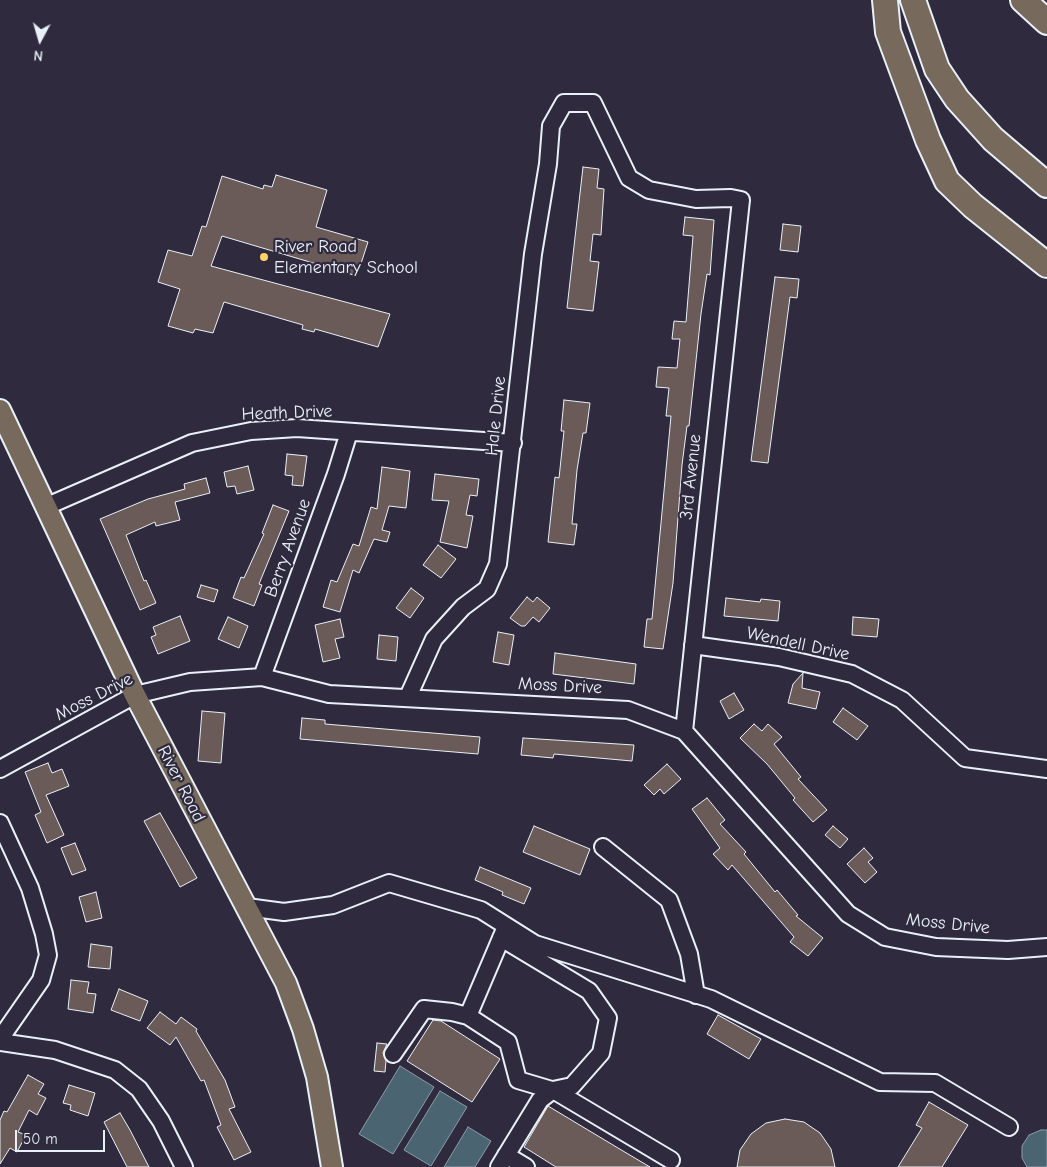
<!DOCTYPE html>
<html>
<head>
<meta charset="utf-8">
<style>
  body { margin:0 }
  #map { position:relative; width:1047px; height:1167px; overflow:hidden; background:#2f2a3d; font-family:"Comic Neue",sans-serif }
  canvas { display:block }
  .north { position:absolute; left:15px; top:15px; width:50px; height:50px; -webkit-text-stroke:4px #2f2a3d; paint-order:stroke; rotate:186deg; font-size:14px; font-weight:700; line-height:20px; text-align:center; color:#e8f1f8 }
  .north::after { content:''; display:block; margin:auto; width:18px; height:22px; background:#e8f1f8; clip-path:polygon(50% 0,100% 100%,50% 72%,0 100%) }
  .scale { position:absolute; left:15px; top:1130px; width:90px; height:22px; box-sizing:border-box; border:2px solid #e8f1f8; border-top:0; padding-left:6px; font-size:15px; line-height:18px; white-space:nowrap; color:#e8f1f8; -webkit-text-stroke:4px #2f2a3d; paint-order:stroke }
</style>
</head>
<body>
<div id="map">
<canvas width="1047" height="1167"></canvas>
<div class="north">N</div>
<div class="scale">50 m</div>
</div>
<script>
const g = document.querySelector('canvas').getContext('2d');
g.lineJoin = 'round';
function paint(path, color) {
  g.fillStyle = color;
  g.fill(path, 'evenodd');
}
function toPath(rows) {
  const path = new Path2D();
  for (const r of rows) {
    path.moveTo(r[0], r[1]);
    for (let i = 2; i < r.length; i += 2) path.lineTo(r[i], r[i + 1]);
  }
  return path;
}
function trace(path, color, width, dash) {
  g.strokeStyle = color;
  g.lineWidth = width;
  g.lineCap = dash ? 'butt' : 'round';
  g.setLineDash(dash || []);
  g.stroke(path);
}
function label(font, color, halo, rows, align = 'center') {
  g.font = font + ' "Comic Neue",sans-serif';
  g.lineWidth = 4.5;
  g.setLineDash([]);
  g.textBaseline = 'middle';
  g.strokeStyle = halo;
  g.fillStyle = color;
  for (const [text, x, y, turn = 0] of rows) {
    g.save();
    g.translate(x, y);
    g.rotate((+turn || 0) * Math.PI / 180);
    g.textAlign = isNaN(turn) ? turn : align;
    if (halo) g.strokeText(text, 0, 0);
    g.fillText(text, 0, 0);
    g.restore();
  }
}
const water = toPath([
  [400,1066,434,1087,393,1154,359,1134,400,1066],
  [440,1091,467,1107,431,1166,404,1150,440,1091],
  [468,1127,491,1141,475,1167,444,1167,468,1127],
  [1041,1130,1047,1130,1047,1167,1027,1167,1022,1158,1022,1146,1029,1135,1041,1130]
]);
paint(water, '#4b6472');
trace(water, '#8a9ca8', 1);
const building = toPath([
  [583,167,599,169,597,188,604,189,601,235,593,234,590,261,599,262,593,311,567,308,583,167],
  [276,175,327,190,316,227,368,242,357,276,222,236,211,266,390,314,378,347,315,329,314,332,302,329,303,325,224,302,213,333,195,329,193,333,168,326,180,289,158,282,168,250,192,256,202,226,206,227,222,176,263,189,264,185,272,187,276,175],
  [685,217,714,220,710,275,707,274,701,314,689,426,687,426,682,465,673,583,663,649,644,647,647,619,652,619,671,416,666,416,669,388,656,387,658,367,677,368,680,339,672,339,674,321,686,322,693,236,683,235,685,217],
  [783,224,801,226,798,252,780,250,783,224],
  [775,277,799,279,797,298,790,297,768,463,751,461,775,277],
  [564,400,590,403,586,433,583,433,577,470,572,524,577,524,574,545,548,542,555,477,559,478,564,431,561,431,564,400],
  [287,454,307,456,303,486,292,485,293,476,285,475,287,454],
  [248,466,254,490,237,494,235,486,227,487,224,472,248,466],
  [382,467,410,471,406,508,389,506,382,530,390,532,387,542,374,539,359,573,353,570,340,612,323,607,331,580,337,582,353,544,359,546,371,507,377,509,382,467],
  [435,474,479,479,477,496,470,495,466,515,473,516,467,548,440,542,449,501,432,500,435,474],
  [206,478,210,493,175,502,180,520,156,526,155,522,126,535,144,581,146,580,156,603,140,610,100,519,148,499,185,489,184,484,206,478],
  [273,505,289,511,259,584,262,585,254,606,233,598,241,577,244,578,264,534,262,533,273,505],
  [438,545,456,559,441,578,423,565,438,545],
  [201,585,218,590,214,602,197,597,201,585],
  [411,588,424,598,410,618,396,608,411,588],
  [527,597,533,602,537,597,550,608,539,622,533,617,525,626,521,626,510,618,527,597],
  [726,598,760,602,761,599,780,601,778,621,724,616,726,598],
  [180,616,190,641,158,654,151,637,156,635,153,627,180,616],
  [228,617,248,626,239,648,218,639,228,617],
  [853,617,879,619,877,637,852,635,853,617],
  [340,619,344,637,335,639,340,658,323,662,315,625,340,619],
  [498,632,514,635,509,665,493,662,498,632],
  [379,635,398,637,396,661,377,659,379,635],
  [555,653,636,664,634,684,553,674,555,653],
  [803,673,802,688,820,692,816,709,788,703,793,684,803,673],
  [734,693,744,710,729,719,720,701,734,693],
  [843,708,868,726,857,740,833,722,843,708],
  [202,711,225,713,221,763,198,761,202,711],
  [302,718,325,720,325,724,480,737,478,754,300,739,302,718],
  [754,724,762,731,768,724,782,737,774,744,801,777,798,779,827,810,813,822,793,800,795,798,767,764,740,738,754,724],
  [523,738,634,745,632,761,554,754,553,758,521,755,523,738],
  [48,763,52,773,62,769,69,786,46,795,64,835,47,843,35,815,41,812,25,772,48,763],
  [667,764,681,779,664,794,660,789,654,795,644,785,667,764],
  [707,798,725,820,720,824,746,852,744,854,775,892,777,890,798,915,796,916,823,938,808,956,790,942,794,937,732,865,728,870,713,854,720,848,692,809,707,798],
  [160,813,197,878,180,887,144,821,160,813],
  [534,826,590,849,580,875,523,852,534,826],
  [833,826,848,839,840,848,825,835,833,826],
  [75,843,86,870,72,875,61,848,75,843],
  [864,848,873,858,868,862,877,872,865,883,847,864,864,848],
  [480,867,531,888,524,904,502,895,503,892,475,880,480,867],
  [96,892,102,918,86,922,79,897,96,892],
  [91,944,112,947,110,969,88,967,91,944],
  [71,980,89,982,87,993,96,994,93,1013,68,1009,71,980],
  [119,989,148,1001,140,1021,111,1010,119,989],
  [160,1012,176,1024,181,1017,197,1029,196,1031,225,1080,235,1107,229,1109,251,1152,234,1160,217,1127,221,1125,204,1080,201,1081,176,1037,170,1045,147,1028,160,1012],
  [718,1015,761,1039,749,1059,707,1034,718,1015],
  [433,1020,441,1021,500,1059,472,1102,407,1061,433,1020],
  [377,1043,387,1044,383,1053,386,1061,385,1072,374,1071,377,1043],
  [28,1075,44,1084,38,1094,46,1098,37,1115,29,1110,18,1132,26,1135,17,1152,10,1148,0,1164,0,1120,4,1111,7,1112,28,1075],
  [69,1085,95,1093,88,1116,70,1110,71,1105,63,1103,69,1085],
  [929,1102,968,1125,942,1167,898,1167,922,1128,916,1125,929,1102],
  [548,1106,618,1148,650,1167,556,1167,524,1147,548,1106],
  [120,1113,130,1130,149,1167,127,1167,104,1122,120,1113],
  [785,1119,804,1122,820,1133,831,1149,835,1167,737,1167,740,1150,751,1134,766,1123,785,1119]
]);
paint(building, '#6a5b58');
trace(building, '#e8f1f8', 1);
const minor = toPath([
  [45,507,192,443,251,431,297,428,513,443],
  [693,645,779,657,852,674,902,700,965,758,1047,769],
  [262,677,336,474,349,432],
  [408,697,434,639,463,607,487,589,498,564,533,254,548,164,551,126,564,103,593,103,629,178,649,190,696,199,731,198,741,200,684,731],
  [0,769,135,695,190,682,262,677,329,694,628,710,684,731,848,914,885,937,936,947,1008,950,1047,947],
  [0,823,30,888,44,934,48,955,41,980,0,1039],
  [603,847,669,900,689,954,696,995],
  [247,907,284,912,333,905,389,883,481,910,535,944,711,999,880,1082,935,1083,1009,1127],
  [468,1016,505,929],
  [0,1042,55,1050,115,1070,139,1089,161,1121,184,1167],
  [393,1054,424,1009,452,1012,468,1016,508,1042,518,1080,555,1091,671,1160],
  [506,1155,526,1167],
  [499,1167,540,1100,553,1090,572,1086,601,1053,608,1018,589,991,501,938]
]);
const major = toPath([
  [0,410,135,695,286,983,303,1029,317,1077,332,1167]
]);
const highway = toPath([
  [885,0,888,32,928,140,947,181,973,206,1047,265],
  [913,0,937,69,957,99,993,139,1047,185],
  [1023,0,1047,22]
]);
trace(minor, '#e8f1f8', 20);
trace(major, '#e8f1f8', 24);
trace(highway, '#e8f1f8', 28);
trace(minor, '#2f2a3d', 16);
trace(major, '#77695c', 20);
trace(highway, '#77695c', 24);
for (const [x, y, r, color] of [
  [264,257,5,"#ffd166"]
]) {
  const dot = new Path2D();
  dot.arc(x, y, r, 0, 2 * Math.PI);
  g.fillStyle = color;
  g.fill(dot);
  trace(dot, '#2f2a3d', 2);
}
label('18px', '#e8f1f8', '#2f2a3d', [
  ["River Road",274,247],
  ["Elementary School",274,268]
], 'left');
label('18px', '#e8f1f8', '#2f2a3d', [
  ["Heath Drive",287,413,-2],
  ["Hale Drive",496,416,-84],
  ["3rd Avenue",691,477,-84],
  ["Berry Avenue",288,548,-70],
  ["Wendell Drive",798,644,12],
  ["Moss Drive",560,686,3],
  ["Moss Drive",94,697,-27],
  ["River Road",181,784,63],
  ["Moss Drive",948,924,6]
]);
</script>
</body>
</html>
